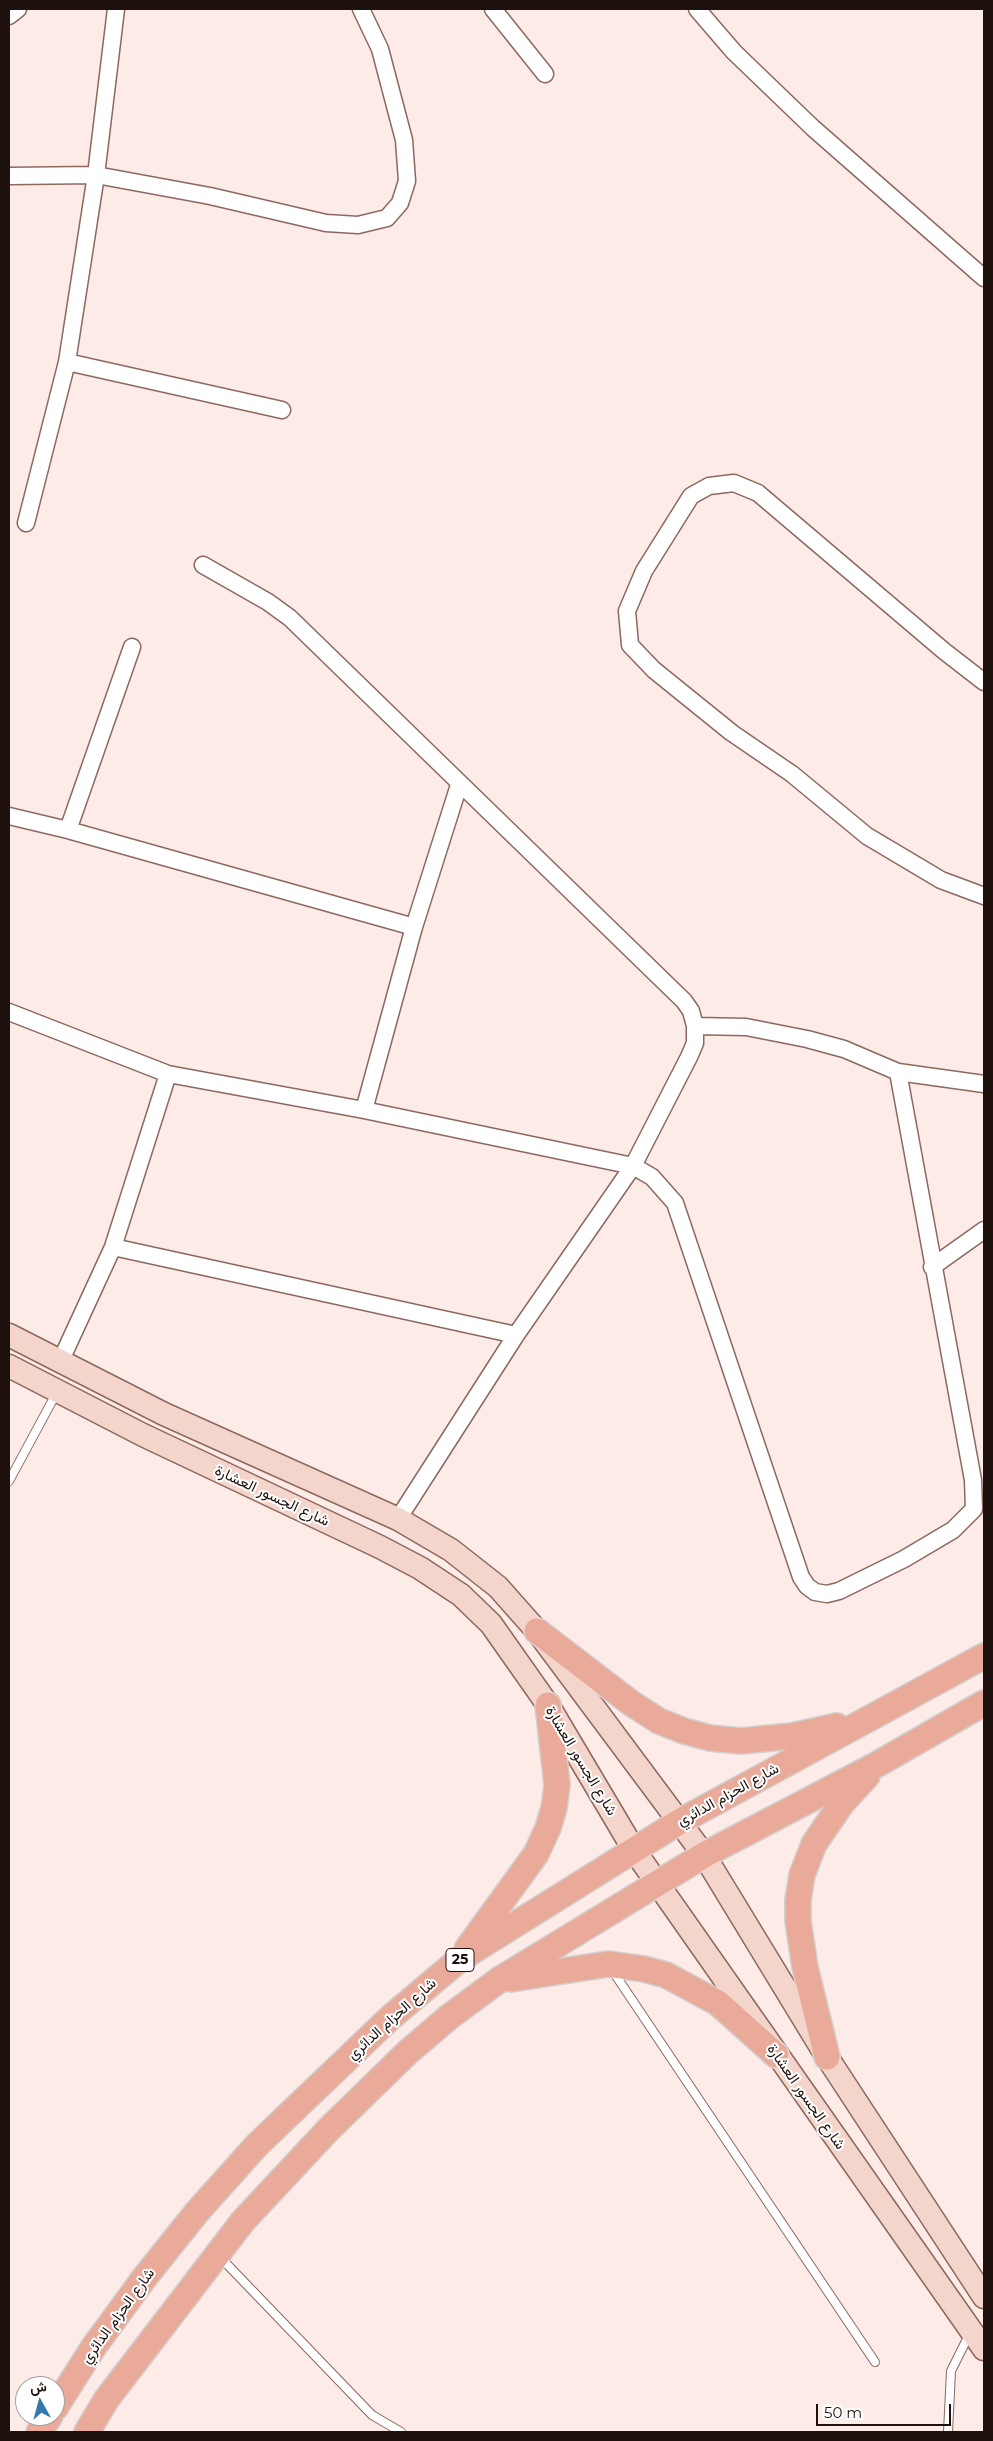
<!DOCTYPE html>
<html>
<head>
<meta charset="utf-8">
<style>
  body { margin:0 }
  #map { position:relative; width:993px; height:2441px; overflow:hidden; background:#fcebe6; font-family:Montserrat,Vazirmatn,sans-serif }
  canvas { display:block }
  .frame { position:absolute; inset:0; border:10px solid #1e100c; pointer-events:none }
  .north { position:absolute; left:15px; top:2376px; width:50px; height:50px; box-sizing:border-box; background:#fff; border:1px solid #a59f9e; border-radius:50%; rotate:353deg; font-size:14px; font-weight:700; line-height:20px; text-align:center; color:#1e100c }
  .north::after { content:''; display:block; margin:auto; width:18px; height:22px; background:#3578ae; clip-path:polygon(50% 0,100% 100%,50% 72%,0 100%) }
  .scale { position:absolute; left:816px; top:2404px; width:135px; height:22px; box-sizing:border-box; border:2px solid #1e100c; border-top:0; padding-left:6px; font-size:15px; line-height:18px; white-space:nowrap; color:#1e100c; -webkit-text-stroke:4px #fff; paint-order:stroke }
</style>
</head>
<body>
<div id="map">
<canvas width="993" height="2441"></canvas>
<div class="frame"></div>
<div class="north">ش</div>
<div class="scale">50 m</div>
</div>
<script>
const g = document.querySelector('canvas').getContext('2d');
g.lineJoin = 'round';
function toPath(rows) {
  const path = new Path2D();
  for (const r of rows) {
    path.moveTo(r[0], r[1]);
    for (let i = 2; i < r.length; i += 2) path.lineTo(r[i], r[i + 1]);
  }
  return path;
}
function trace(path, color, width, dash) {
  g.strokeStyle = color;
  g.lineWidth = width;
  g.lineCap = dash ? 'butt' : 'round';
  g.setLineDash(dash || []);
  g.stroke(path);
}
function label(font, color, halo, rows, align = 'center') {
  g.font = font + ' Montserrat,Vazirmatn,sans-serif';
  g.lineWidth = 4;
  g.setLineDash([]);
  g.textBaseline = 'middle';
  g.strokeStyle = halo;
  g.fillStyle = color;
  for (const [text, x, y, turn = 0] of rows) {
    g.save();
    g.translate(x, y);
    g.rotate((+turn || 0) * Math.PI / 180);
    g.textAlign = isNaN(turn) ? turn : align;
    if (halo) g.strokeText(text, 0, 0);
    g.fillText(text, 0, 0);
    g.restore();
  }
}
const service = toPath([
  [9,1481,57,1392],
  [612,1970,875,2362],
  [220,2257,372,2415,401,2432],
  [948,2432,951,2371,969,2335]
]);
const minor = toPath([
  [493,9,545,74],
  [697,9,734,52,813,128,984,278],
  [9,16,18,9],
  [9,176,96,175,210,196,326,223,358,225,387,218,400,203,407,181,404,140,380,49,361,9],
  [67,362,282,410],
  [26,523,67,362,96,175,116,9],
  [203,565,268,602,290,618,684,1001,691,1011,695,1026,695,1043,689,1057,633,1166,516,1335,398,1519],
  [984,682,944,651,758,493,734,483,709,486,691,496,644,571,627,611,630,645,654,670,732,733,792,774,867,836,941,880,984,896],
  [9,816,68,830,414,927],
  [68,830,132,647],
  [9,1012,168,1074,364,1110,633,1166,652,1177,675,1203,801,1577,807,1586,815,1592,827,1594,839,1591,904,1559,953,1530,974,1509,973,1480,898,1072,844,1049,807,1039,746,1027,695,1026],
  [898,1072,984,1084],
  [364,1110,414,927,459,785],
  [113,1247,516,1335],
  [932,1267,984,1230],
  [61,1360,113,1247,168,1074]
]);
const secondary = toPath([
  [9,1335,164,1414,398,1519,451,1550,498,1587,537,1631,704,1855,827,2057,984,2297],
  [9,1366,143,1435,380,1547,420,1568,461,1595,491,1624,548,1705,634,1850,984,2349]
]);
const primary = toPath([
  [537,1631,631,1703,659,1721,684,1731,710,1738,741,1741,792,1736,837,1726],
  [467,1949,536,1854,548,1828,554,1808,557,1785,548,1705],
  [511,1979,608,1964,644,1969,666,1975,718,2003,776,2055],
  [827,2057,805,1967,798,1921,798,1900,802,1875,814,1844,842,1803,867,1776],
  [55,2408,93,2348,145,2277,197,2212,257,2145,391,2017,460,1959,679,1822,984,1656],
  [39,2432,50,2416],
  [87,2432,106,2400,243,2221,329,2129,408,2052,449,2017,499,1980,704,1855,876,1765,984,1703]
]);
trace(service, '#8c685f', 10);
trace(minor, '#8c685f', 19);
trace(secondary, '#8c685f', 25);
trace(primary, '#d2cfce', 28);
trace(service, '#fff', 8);
trace(minor, '#fff', 16);
trace(secondary, '#f4d5cc', 22);
trace(primary, '#eaaa9a', 25);
for (const [x, y, w] of [
  [460,1960,28]
]) {
  const box = new Path2D();
  box.roundRect(x - w / 2, y - 11.5, w, 23, 4);
  g.fillStyle = '#fff';
  g.fill(box);
  trace(box, '#1e100c', 1);
}
label('bold 14px', '#1e100c', null, [
  ["25",460,1960]
]);
label('15px', '#1e100c', '#fff', [
  ["شارع الجسور العشارة",272,1496,25],
  ["شارع الجسور العشارة",581,1761,59],
  ["شارع الحزام الدائري",728,1795,-29],
  ["شارع الحزام الدائري",392,2019,-42],
  ["شارع الجسور العشارة",806,2097,55],
  ["شارع الحزام الدائري",118,2316,-54]
]);
</script>
</body>
</html>
